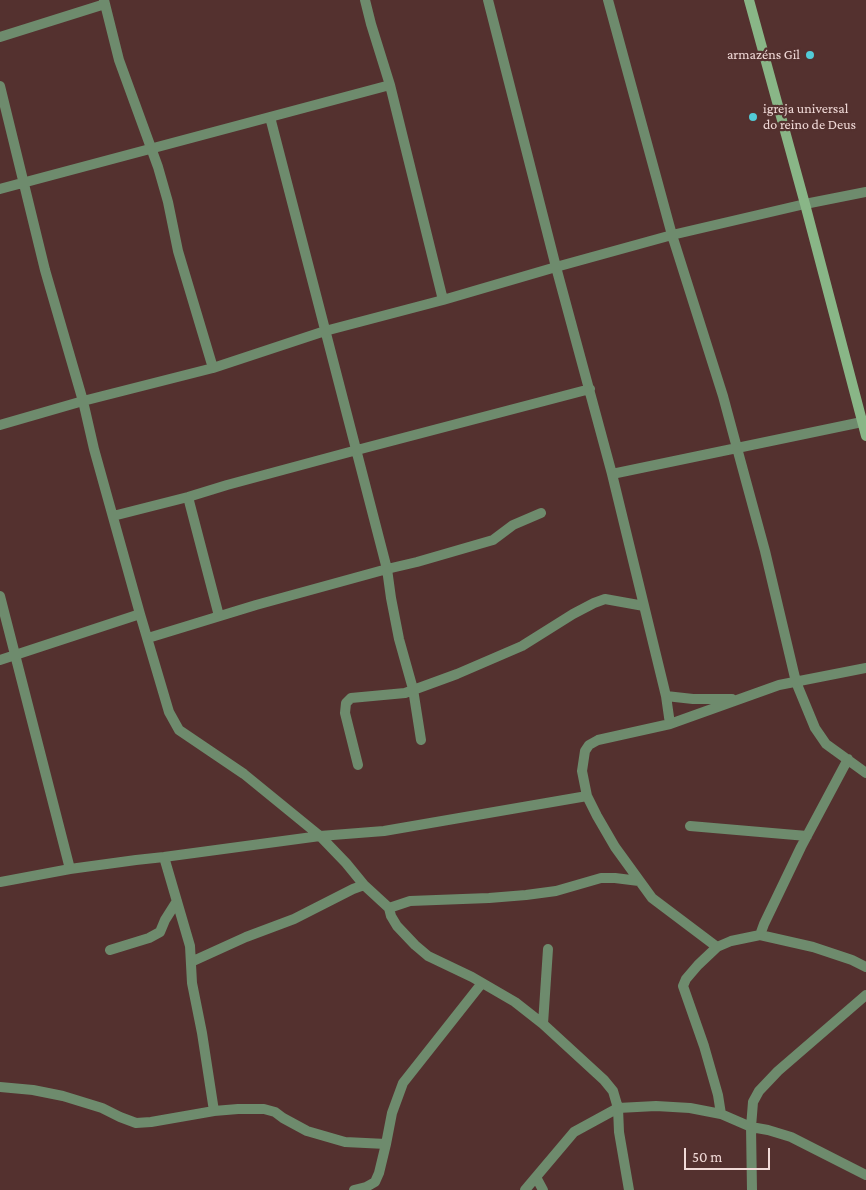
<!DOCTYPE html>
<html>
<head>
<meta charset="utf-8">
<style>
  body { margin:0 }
  #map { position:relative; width:866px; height:1190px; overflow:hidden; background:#54312f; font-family:"Crimson Pro",serif }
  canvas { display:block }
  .scale { position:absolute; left:684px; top:1148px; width:86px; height:22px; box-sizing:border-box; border:2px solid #f1dad8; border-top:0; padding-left:6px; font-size:15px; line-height:18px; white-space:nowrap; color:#f1dad8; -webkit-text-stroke:4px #54312f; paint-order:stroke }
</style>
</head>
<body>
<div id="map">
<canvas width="866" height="1190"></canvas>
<div class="scale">50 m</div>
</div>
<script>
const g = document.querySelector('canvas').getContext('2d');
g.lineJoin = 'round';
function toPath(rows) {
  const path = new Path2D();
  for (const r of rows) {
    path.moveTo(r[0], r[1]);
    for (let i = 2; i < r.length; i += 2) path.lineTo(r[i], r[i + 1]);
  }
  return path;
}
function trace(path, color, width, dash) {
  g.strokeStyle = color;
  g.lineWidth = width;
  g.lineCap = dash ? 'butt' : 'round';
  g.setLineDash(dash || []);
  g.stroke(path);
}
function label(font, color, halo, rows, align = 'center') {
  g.font = font + ' "Crimson Pro",serif';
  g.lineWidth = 4.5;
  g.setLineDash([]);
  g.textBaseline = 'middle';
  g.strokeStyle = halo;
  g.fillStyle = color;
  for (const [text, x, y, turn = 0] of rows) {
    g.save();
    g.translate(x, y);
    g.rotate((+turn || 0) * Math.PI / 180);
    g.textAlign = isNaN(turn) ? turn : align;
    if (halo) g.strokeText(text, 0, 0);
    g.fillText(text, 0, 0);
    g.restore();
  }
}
trace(toPath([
  [104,0,119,60,158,167,168,202,178,251,213,368],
  [365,0,371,24,390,85,443,300],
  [488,0,556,267,612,474,666,696,670,724],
  [608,0,672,235,723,396,737,448,765,551,796,682,815,728,826,744,866,773],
  [0,37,105,4],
  [0,86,45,270,83,401,94,449,140,614,169,712,179,730,244,774,320,836,346,863,364,885,389,908,391,916,397,926,415,945,428,956,472,977,515,1002,543,1024,604,1080,613,1091,618,1108,619,1132,629,1190],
  [270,117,387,569,391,598,399,639,413,689,421,740],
  [0,189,390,85],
  [0,425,83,401,213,368,325,331,443,300,556,267,672,235,805,204,866,192],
  [612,474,862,422],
  [188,497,219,616],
  [113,516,188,497,227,485,357,450,590,389],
  [0,596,70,869],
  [148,638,256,605,387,569,417,562,493,540,513,525,541,513],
  [0,660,140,614],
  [666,696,693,699,732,699],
  [358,765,345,713,346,703,351,698,405,693,457,674,522,646,573,614,594,603,605,599,644,606],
  [690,826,807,836],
  [164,857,190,946,192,983,202,1033,214,1111],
  [0,882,70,869,136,860,164,857,320,836,384,831,587,796],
  [389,908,410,901,489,898,526,895,556,891,601,878,615,878,639,881],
  [760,935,764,924,801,847,848,759],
  [717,947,652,898,615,847,597,816,587,796,582,771,585,751,589,745,598,740,670,724,779,685,866,668],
  [110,950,149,938,160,932,165,920,177,901],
  [191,962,246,937,294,919,353,889,364,885],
  [543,1024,548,949],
  [0,1087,33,1090,63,1096,102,1108,120,1117,136,1123,151,1122,214,1111,238,1109,264,1109,275,1112,283,1118,307,1131,345,1142,386,1144],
  [721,1114,718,1095,704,1046,683,986,686,979,698,965,717,947,731,941,760,935,813,947,852,960,866,967],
  [536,1177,543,1190],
  [354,1190,366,1187,375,1182,379,1173,386,1144,392,1113,403,1083,482,983],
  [525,1190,574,1132,618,1108,656,1106,690,1108,721,1114,751,1127,768,1130,791,1137,866,1175],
  [752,1190,751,1127,753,1102,759,1091,778,1071,866,995]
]), '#6e8b6d', 10);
trace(toPath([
  [749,0,805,204,866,436]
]), '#89b687', 10);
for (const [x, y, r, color] of [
  [810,55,5,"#52cbd7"],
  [753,117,5,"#52cbd7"]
]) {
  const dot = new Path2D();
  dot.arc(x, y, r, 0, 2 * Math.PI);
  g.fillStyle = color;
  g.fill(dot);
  trace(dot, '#54312f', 2);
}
label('14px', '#f1dad8', '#54312f', [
  ["armazéns Gil",800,55],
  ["igreja universal",763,109,"left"],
  ["do reino de Deus",763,125,"left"]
], 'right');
</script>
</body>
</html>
